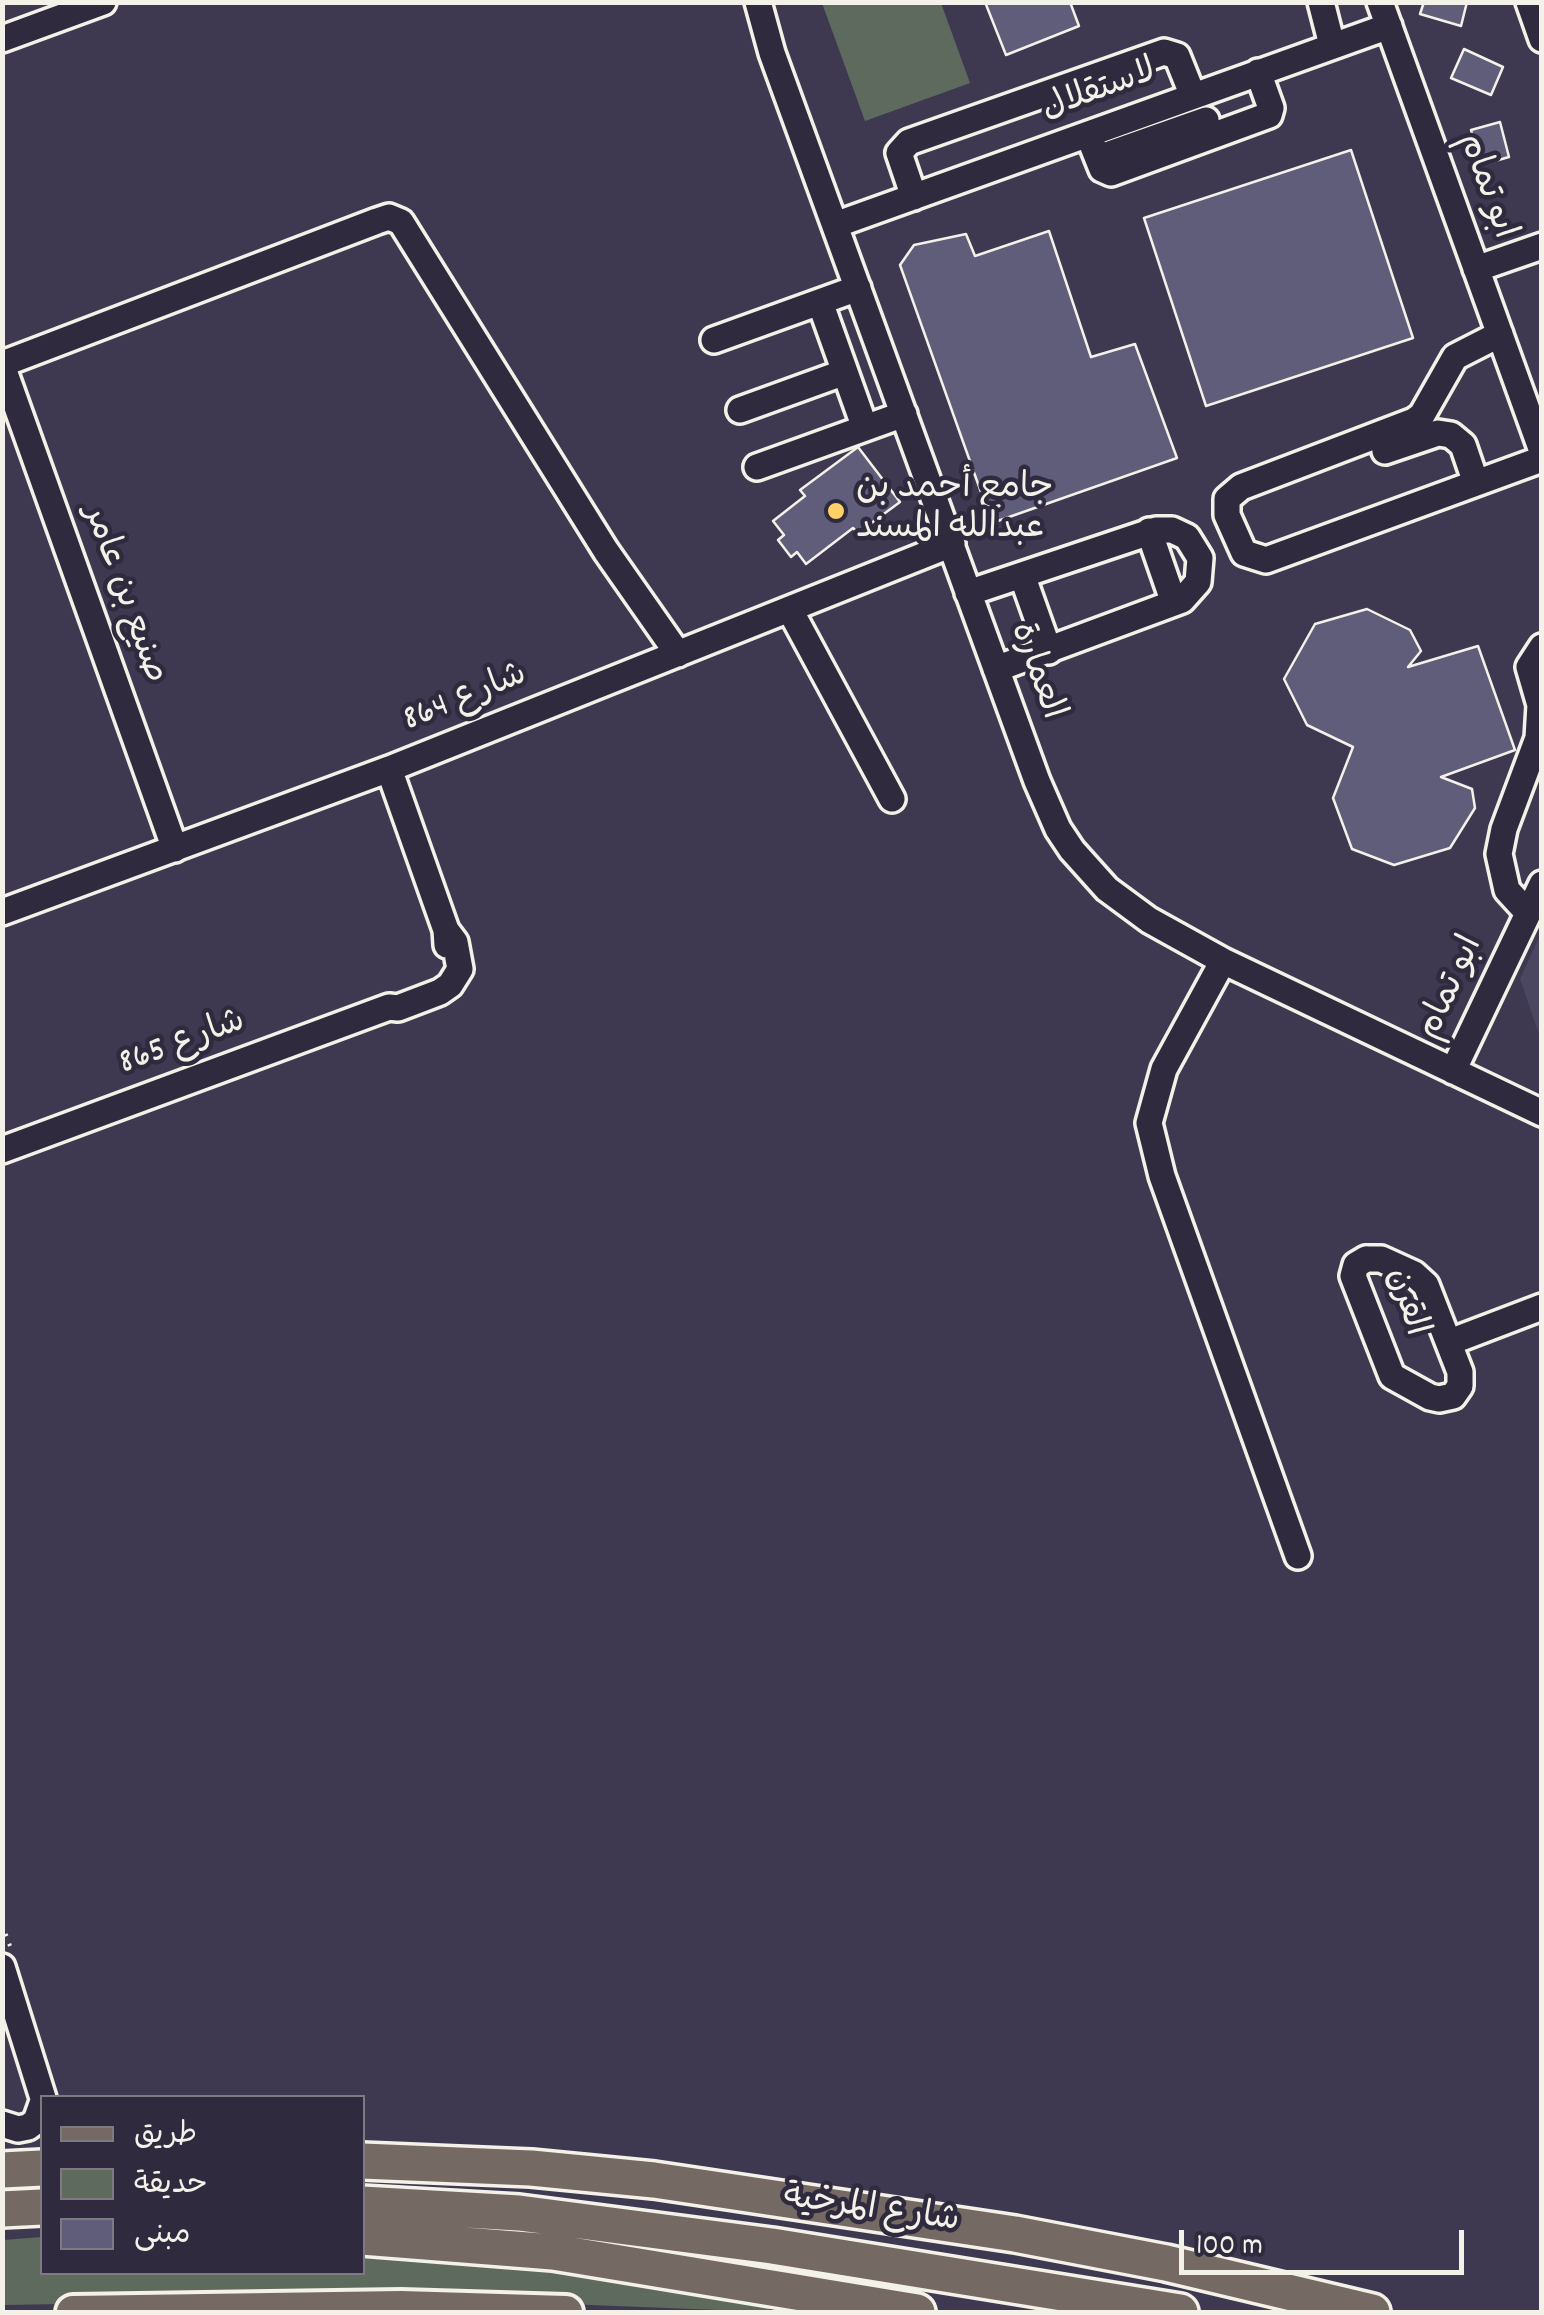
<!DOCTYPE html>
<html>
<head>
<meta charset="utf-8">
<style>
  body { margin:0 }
  #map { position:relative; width:1544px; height:2315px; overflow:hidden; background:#3e3950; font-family:Dekko,"Playpen Sans Arabic",sans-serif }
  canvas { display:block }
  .frame { position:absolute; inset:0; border:5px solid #f4f1e8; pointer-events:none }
  .legend { position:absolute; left:40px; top:2095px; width:325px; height:180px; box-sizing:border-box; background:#2f2a3d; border:2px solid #7e7a81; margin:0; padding:12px 18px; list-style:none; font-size:30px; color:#f4f1e8 }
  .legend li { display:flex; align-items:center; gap:20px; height:50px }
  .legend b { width:50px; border:2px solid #7e7a81 }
  .scale { position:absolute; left:1179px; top:2230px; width:285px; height:45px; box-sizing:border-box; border:5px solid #f4f1e8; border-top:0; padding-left:12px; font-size:30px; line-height:35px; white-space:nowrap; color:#f4f1e8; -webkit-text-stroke:8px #2f2a3d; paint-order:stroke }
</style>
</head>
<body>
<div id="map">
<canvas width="1544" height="2315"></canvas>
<div class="frame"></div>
<ul class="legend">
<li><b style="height:12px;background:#756964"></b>طريق</li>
<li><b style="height:28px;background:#5f6a5f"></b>حديقة</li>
<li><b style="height:28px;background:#605d7b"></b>مبنى</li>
</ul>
<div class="scale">100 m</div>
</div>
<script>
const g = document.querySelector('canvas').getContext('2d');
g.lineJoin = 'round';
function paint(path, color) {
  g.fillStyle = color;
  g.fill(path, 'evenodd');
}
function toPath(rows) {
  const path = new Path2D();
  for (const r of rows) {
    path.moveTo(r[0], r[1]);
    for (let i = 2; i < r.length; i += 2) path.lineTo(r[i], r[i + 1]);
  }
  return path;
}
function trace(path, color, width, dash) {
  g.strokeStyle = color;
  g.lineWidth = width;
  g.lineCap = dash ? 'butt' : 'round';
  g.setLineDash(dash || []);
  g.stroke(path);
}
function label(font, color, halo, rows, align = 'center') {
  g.font = font + ' Dekko,"Playpen Sans Arabic",sans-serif';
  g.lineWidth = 9;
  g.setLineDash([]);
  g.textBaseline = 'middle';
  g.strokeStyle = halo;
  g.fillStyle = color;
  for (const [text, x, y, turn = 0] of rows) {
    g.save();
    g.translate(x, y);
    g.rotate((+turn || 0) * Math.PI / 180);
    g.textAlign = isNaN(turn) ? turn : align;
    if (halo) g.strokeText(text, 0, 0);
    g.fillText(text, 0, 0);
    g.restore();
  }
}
paint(toPath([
  [1541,933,1542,933,1541,1040,1520,979]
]), '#4b4760');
paint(toPath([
  [822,3,941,3,970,83,865,121],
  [42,2237,42,2272,362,2272,363,2245,569,2263,769,2302,769,2312,412,2298,3,2305,3,2240]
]), '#5f6a5f');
const building = toPath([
  [985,2,1070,2,1079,26,1006,55,985,2],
  [1424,2,1467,2,1461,26,1420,14,1424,2],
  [1464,49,1503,67,1491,95,1451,78,1464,49],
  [1500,122,1509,157,1481,165,1471,130,1500,122],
  [1351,150,1413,338,1206,406,1144,218,1351,150],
  [1049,231,1091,357,1135,344,1177,458,992,523,900,265,914,245,966,234,975,256,1049,231],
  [858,447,900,502,858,533,853,528,806,564,797,552,791,557,778,540,784,535,773,521,805,496,800,490,858,447],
  [1367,609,1410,630,1421,651,1408,667,1478,646,1515,750,1441,777,1472,789,1475,808,1450,848,1394,865,1352,849,1333,798,1353,747,1307,725,1284,679,1315,624,1367,609]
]);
paint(building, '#605d7b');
trace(building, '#f4f1e8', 2.5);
const minor = toPath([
  [758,2,772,53,1037,781,1058,829,1072,850,1107,889,1149,920,1223,961,1542,1113],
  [1321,2,1332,45],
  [1380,2,1542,451],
  [1529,2,1542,39],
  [2,39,103,2],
  [1088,134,1102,169,1111,173,1269,115,1271,108,1258,72],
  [1098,158,1206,120],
  [914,197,899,153,909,142,1164,52,1177,56,1193,96],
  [835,225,1389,26],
  [1476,269,1542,246],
  [820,302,865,428],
  [1500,334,1455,357,1422,415,1414,421,1241,487,1227,499,1227,515,1244,553,1266,560,1542,459],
  [714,340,858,288],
  [2,364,377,221,389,217,401,222,606,551,678,654],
  [2,365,175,849],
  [740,410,845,372],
  [1385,451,1438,433,1451,435,1463,445,1476,483],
  [757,467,904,414],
  [1149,531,1174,603],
  [1022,575,1049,651],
  [968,593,1156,530,1172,530,1187,537,1200,558,1198,582,1182,600,996,669],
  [790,610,892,799],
  [389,769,446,930,447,945],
  [2,912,389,769,952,544],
  [1528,913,1507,890,1499,854,1504,829,1538,738,1540,705,1529,667,1542,647],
  [1223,961,1164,1069,1149,1123,1162,1176,1298,1556],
  [1453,1071,1542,884],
  [2,1150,389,1007,398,1008,440,992,450,985,460,969,455,942,446,930],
  [1366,1259,1381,1259,1414,1274,1426,1285,1460,1372,1460,1386,1453,1396,1439,1399,1430,1397,1392,1376,1353,1276,1356,1265,1366,1259],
  [1450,1342,1542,1307],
  [2,1967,43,2098],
  [2,2124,18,2129,28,2127,36,2121,42,2104]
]);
const major = toPath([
  [73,2312,401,2307,566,2312]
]);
const highway = toPath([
  [362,2161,531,2168,654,2180,1015,2234,1166,2263,1372,2312],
  [2,2170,42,2168],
  [362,2204,519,2213,772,2246,1180,2312],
  [2,2209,42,2207],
  [362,2237,553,2252,917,2312]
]);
trace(minor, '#f4f1e8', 32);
trace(major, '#f4f1e8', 40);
trace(highway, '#f4f1e8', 42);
trace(toPath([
  [2,1924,10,1946]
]), '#f4f1e8', 4, [2.5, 8]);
trace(minor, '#2f2a3d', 25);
trace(major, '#756964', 32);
trace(highway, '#756964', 35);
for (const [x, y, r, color] of [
  [836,511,10,"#ffd166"]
]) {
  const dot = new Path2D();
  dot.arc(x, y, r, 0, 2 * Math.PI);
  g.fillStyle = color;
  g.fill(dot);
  trace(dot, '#2f2a3d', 4);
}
label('35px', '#f4f1e8', '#2f2a3d', [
  ["لاستقلال",1100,93,-20],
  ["ابو تمام",1484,187,70],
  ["صنيع بن عامر",122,595,70],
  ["العمارة",1034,672,70],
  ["شارع 864",466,700,-22],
  ["ابو تمام",1453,989,-65],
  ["شارع 865",183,1045,-20],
  ["القرن",1404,1303,73],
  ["شارع المرخية",871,2212,8]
]);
label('35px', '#f4f1e8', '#2f2a3d', [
  ["جامع أحمد بن",856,491],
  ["عبدالله المسند",856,531]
], 'left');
</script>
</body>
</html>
